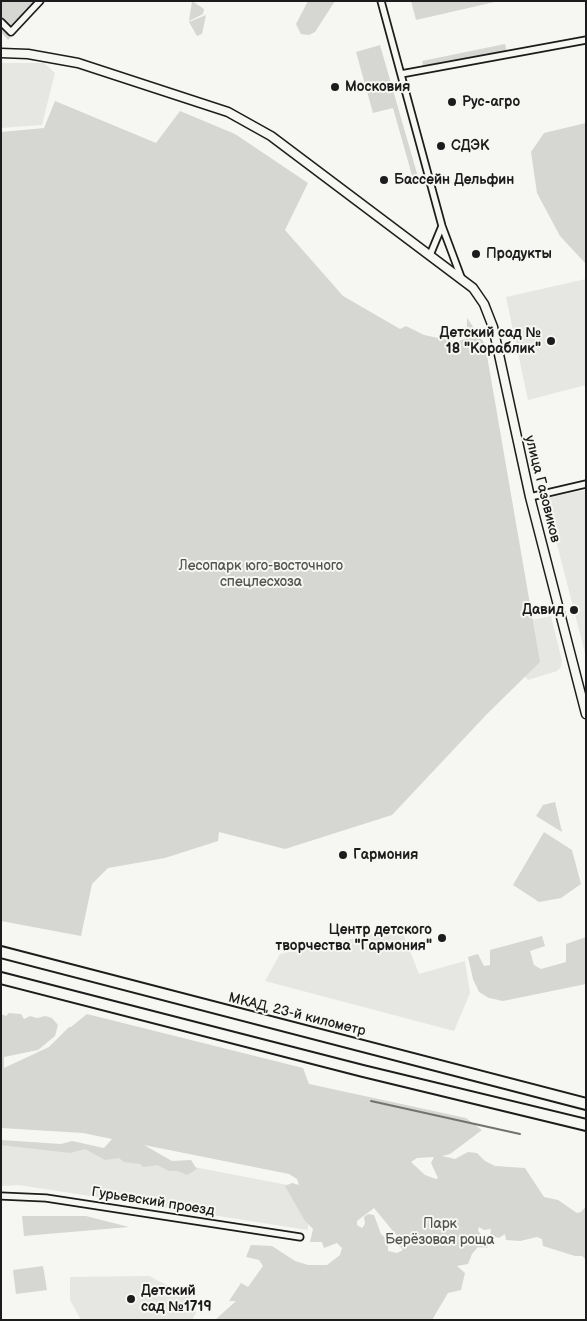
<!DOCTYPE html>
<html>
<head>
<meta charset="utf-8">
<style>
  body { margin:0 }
  #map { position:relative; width:587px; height:1321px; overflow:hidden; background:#f6f6f2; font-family:"Balsamiq Sans",sans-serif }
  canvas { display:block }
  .frame { position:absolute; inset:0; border:2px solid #1c1c1c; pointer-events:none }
</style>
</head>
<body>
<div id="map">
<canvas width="587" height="1321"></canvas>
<div class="frame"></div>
</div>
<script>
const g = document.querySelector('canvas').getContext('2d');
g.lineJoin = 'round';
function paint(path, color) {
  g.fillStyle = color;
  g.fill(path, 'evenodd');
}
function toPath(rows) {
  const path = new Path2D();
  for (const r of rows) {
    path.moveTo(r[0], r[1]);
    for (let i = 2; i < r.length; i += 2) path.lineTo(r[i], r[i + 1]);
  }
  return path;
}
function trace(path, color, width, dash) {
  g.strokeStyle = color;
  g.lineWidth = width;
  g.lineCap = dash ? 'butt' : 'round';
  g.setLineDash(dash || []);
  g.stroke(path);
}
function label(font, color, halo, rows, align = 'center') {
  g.font = font + ' "Balsamiq Sans",sans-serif';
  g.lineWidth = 4;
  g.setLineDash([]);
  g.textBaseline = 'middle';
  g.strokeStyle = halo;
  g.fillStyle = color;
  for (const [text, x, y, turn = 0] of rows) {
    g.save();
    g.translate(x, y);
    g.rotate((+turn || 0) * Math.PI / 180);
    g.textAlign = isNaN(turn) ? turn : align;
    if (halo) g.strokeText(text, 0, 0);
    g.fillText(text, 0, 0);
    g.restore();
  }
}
paint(toPath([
  [1,63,44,63,55,73,42,125,1,128],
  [586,279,586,385,528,400,506,297],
  [586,490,586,657,545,498],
  [551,616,562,661,561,667,557,671,528,680,519,669,528,621],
  [401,928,419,974,465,961,470,993,454,1031,265,981,280,954],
  [1,1142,84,1146,293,1186,308,1224,308,1230,19,1185,1,1186],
  [149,1276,192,1298,196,1313,192,1320,81,1320,70,1300,70,1277]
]), '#e6e6e2');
paint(toPath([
  [1,1,44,1,8,40,1,32],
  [192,1,204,9,203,14,189,21],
  [308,1,335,1,315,32,309,35,301,34,296,24],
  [411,1,499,1,416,20],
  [206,15,202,34,197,36,189,22],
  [505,44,507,52,424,69,422,61],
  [380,45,418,177,413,179,393,108,373,113,356,52],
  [55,101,156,143,180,111,235,134,308,183,285,230,343,296,400,329,406,326,424,335,457,342,467,338,467,318,485,344,540,662,487,714,392,815,285,849,219,832,218,841,165,858,108,868,92,884,81,936,1,921,1,132,44,128],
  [586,123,586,264,560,236,537,193,531,152,544,133],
  [555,802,562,832,536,816,543,805],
  [544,832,572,850,581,884,561,898,539,902,513,885],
  [542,936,545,946,530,951,534,965,541,969,566,962,566,944,586,937,586,984,503,1001,489,998,479,992,473,979,468,957,478,954,484,966,490,965,490,950],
  [9,1013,21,1014,24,1019,30,1016,37,1018,45,1016,52,1018,58,1025,55,1036,38,1050,4,1057,4,1068,49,1047,69,1027,71,1027,87,1014,303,1068,309,1084,466,1118,482,1130,450,1154,442,1156,455,1159,468,1152,477,1153,485,1161,495,1166,525,1168,544,1197,558,1200,577,1213,581,1212,586,1206,586,1260,582,1256,575,1256,543,1246,542,1239,537,1237,520,1241,506,1240,505,1234,499,1238,492,1236,490,1236,491,1229,484,1230,479,1227,478,1231,489,1242,488,1246,487,1248,478,1247,472,1254,468,1264,457,1266,465,1273,461,1290,448,1293,432,1320,215,1320,236,1301,229,1301,241,1283,248,1287,263,1266,259,1260,246,1257,251,1245,272,1246,295,1261,308,1265,327,1265,340,1255,342,1248,337,1243,324,1248,322,1242,310,1242,313,1229,305,1221,285,1186,292,1183,299,1185,297,1179,289,1174,144,1145,172,1161,191,1160,197,1169,187,1175,178,1171,169,1171,157,1165,143,1167,140,1164,124,1162,119,1158,105,1160,85,1149,70,1153,1,1145,1,1140,61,1144,72,1141,104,1148,112,1139,83,1133,1,1128,1,1014,6,1016],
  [434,1157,431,1163,438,1178,436,1179,425,1175,411,1162,417,1158],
  [374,1208,397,1236,397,1243,403,1250,397,1253,388,1251,388,1240,381,1234,374,1215,368,1214,364,1217,365,1224,362,1228,357,1225,357,1221],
  [22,1216,86,1216,129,1227,24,1236],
  [43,1266,47,1290,16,1294,13,1270]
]), '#d6d6d2');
trace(toPath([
  [371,1101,520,1134]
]), '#727271', 2);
const street = toPath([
  [381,1,442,226,461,277],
  [1,22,11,32,40,1],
  [401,74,586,40],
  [430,255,442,226],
  [530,497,586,484],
  [1,1196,46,1198,300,1237]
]);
const secondary = toPath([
  [1,53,28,54,78,63,228,112,271,136,473,288,484,304,493,327,530,497,586,714]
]);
const highway = toPath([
  [1,952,586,1104],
  [1,978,363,1071,586,1125]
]);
trace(street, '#1c1c1c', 9);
trace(secondary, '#1c1c1c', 11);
trace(highway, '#1c1c1c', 14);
trace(street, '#f6f6f2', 5.5);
trace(secondary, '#f6f6f2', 8);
trace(highway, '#f6f6f2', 10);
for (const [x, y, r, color] of [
  [335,87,5,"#1c1c1c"],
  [452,102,5,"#1c1c1c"],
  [441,146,5,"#1c1c1c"],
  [384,180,5,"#1c1c1c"],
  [476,254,5,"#1c1c1c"],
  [551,341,5,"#1c1c1c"],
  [574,610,5,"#1c1c1c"],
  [343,855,5,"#1c1c1c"],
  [442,938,5,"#1c1c1c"],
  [131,1299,5,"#1c1c1c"]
]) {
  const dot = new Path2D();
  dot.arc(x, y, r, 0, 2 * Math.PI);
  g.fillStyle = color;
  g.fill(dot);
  trace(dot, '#f6f6f2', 2);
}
label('bold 14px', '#1c1c1c', '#f6f6f2', [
  ["Московия",345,87],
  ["Рус-агро",462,102],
  ["СДЭК",451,146],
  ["Бассейн Дельфин",394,180],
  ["Продукты",486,254],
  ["Детский сад №",541,333,"right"],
  ["18 \"Кораблик\"",541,349,"right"],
  ["Давид",564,610,"right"],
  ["Гармония",353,855],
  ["Центр детского",432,930,"right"],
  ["творчества \"Гармония\"",432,946,"right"],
  ["Детский",141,1291],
  ["сад №1719",141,1307]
], 'left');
label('14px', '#1c1c1c', '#f6f6f2', [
  ["улица Газовиков",542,489,76],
  ["МКАД, 23-й километр",297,1015,14],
  ["Гурьевский проезд",153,1202,9]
]);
label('14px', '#545453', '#f6f6f2', [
  ["Лесопарк юго-восточного",261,566],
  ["спецлесхоза",261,582],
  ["Парк",440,1224],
  ["Берёзовая роща",440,1240]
]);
</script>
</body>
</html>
